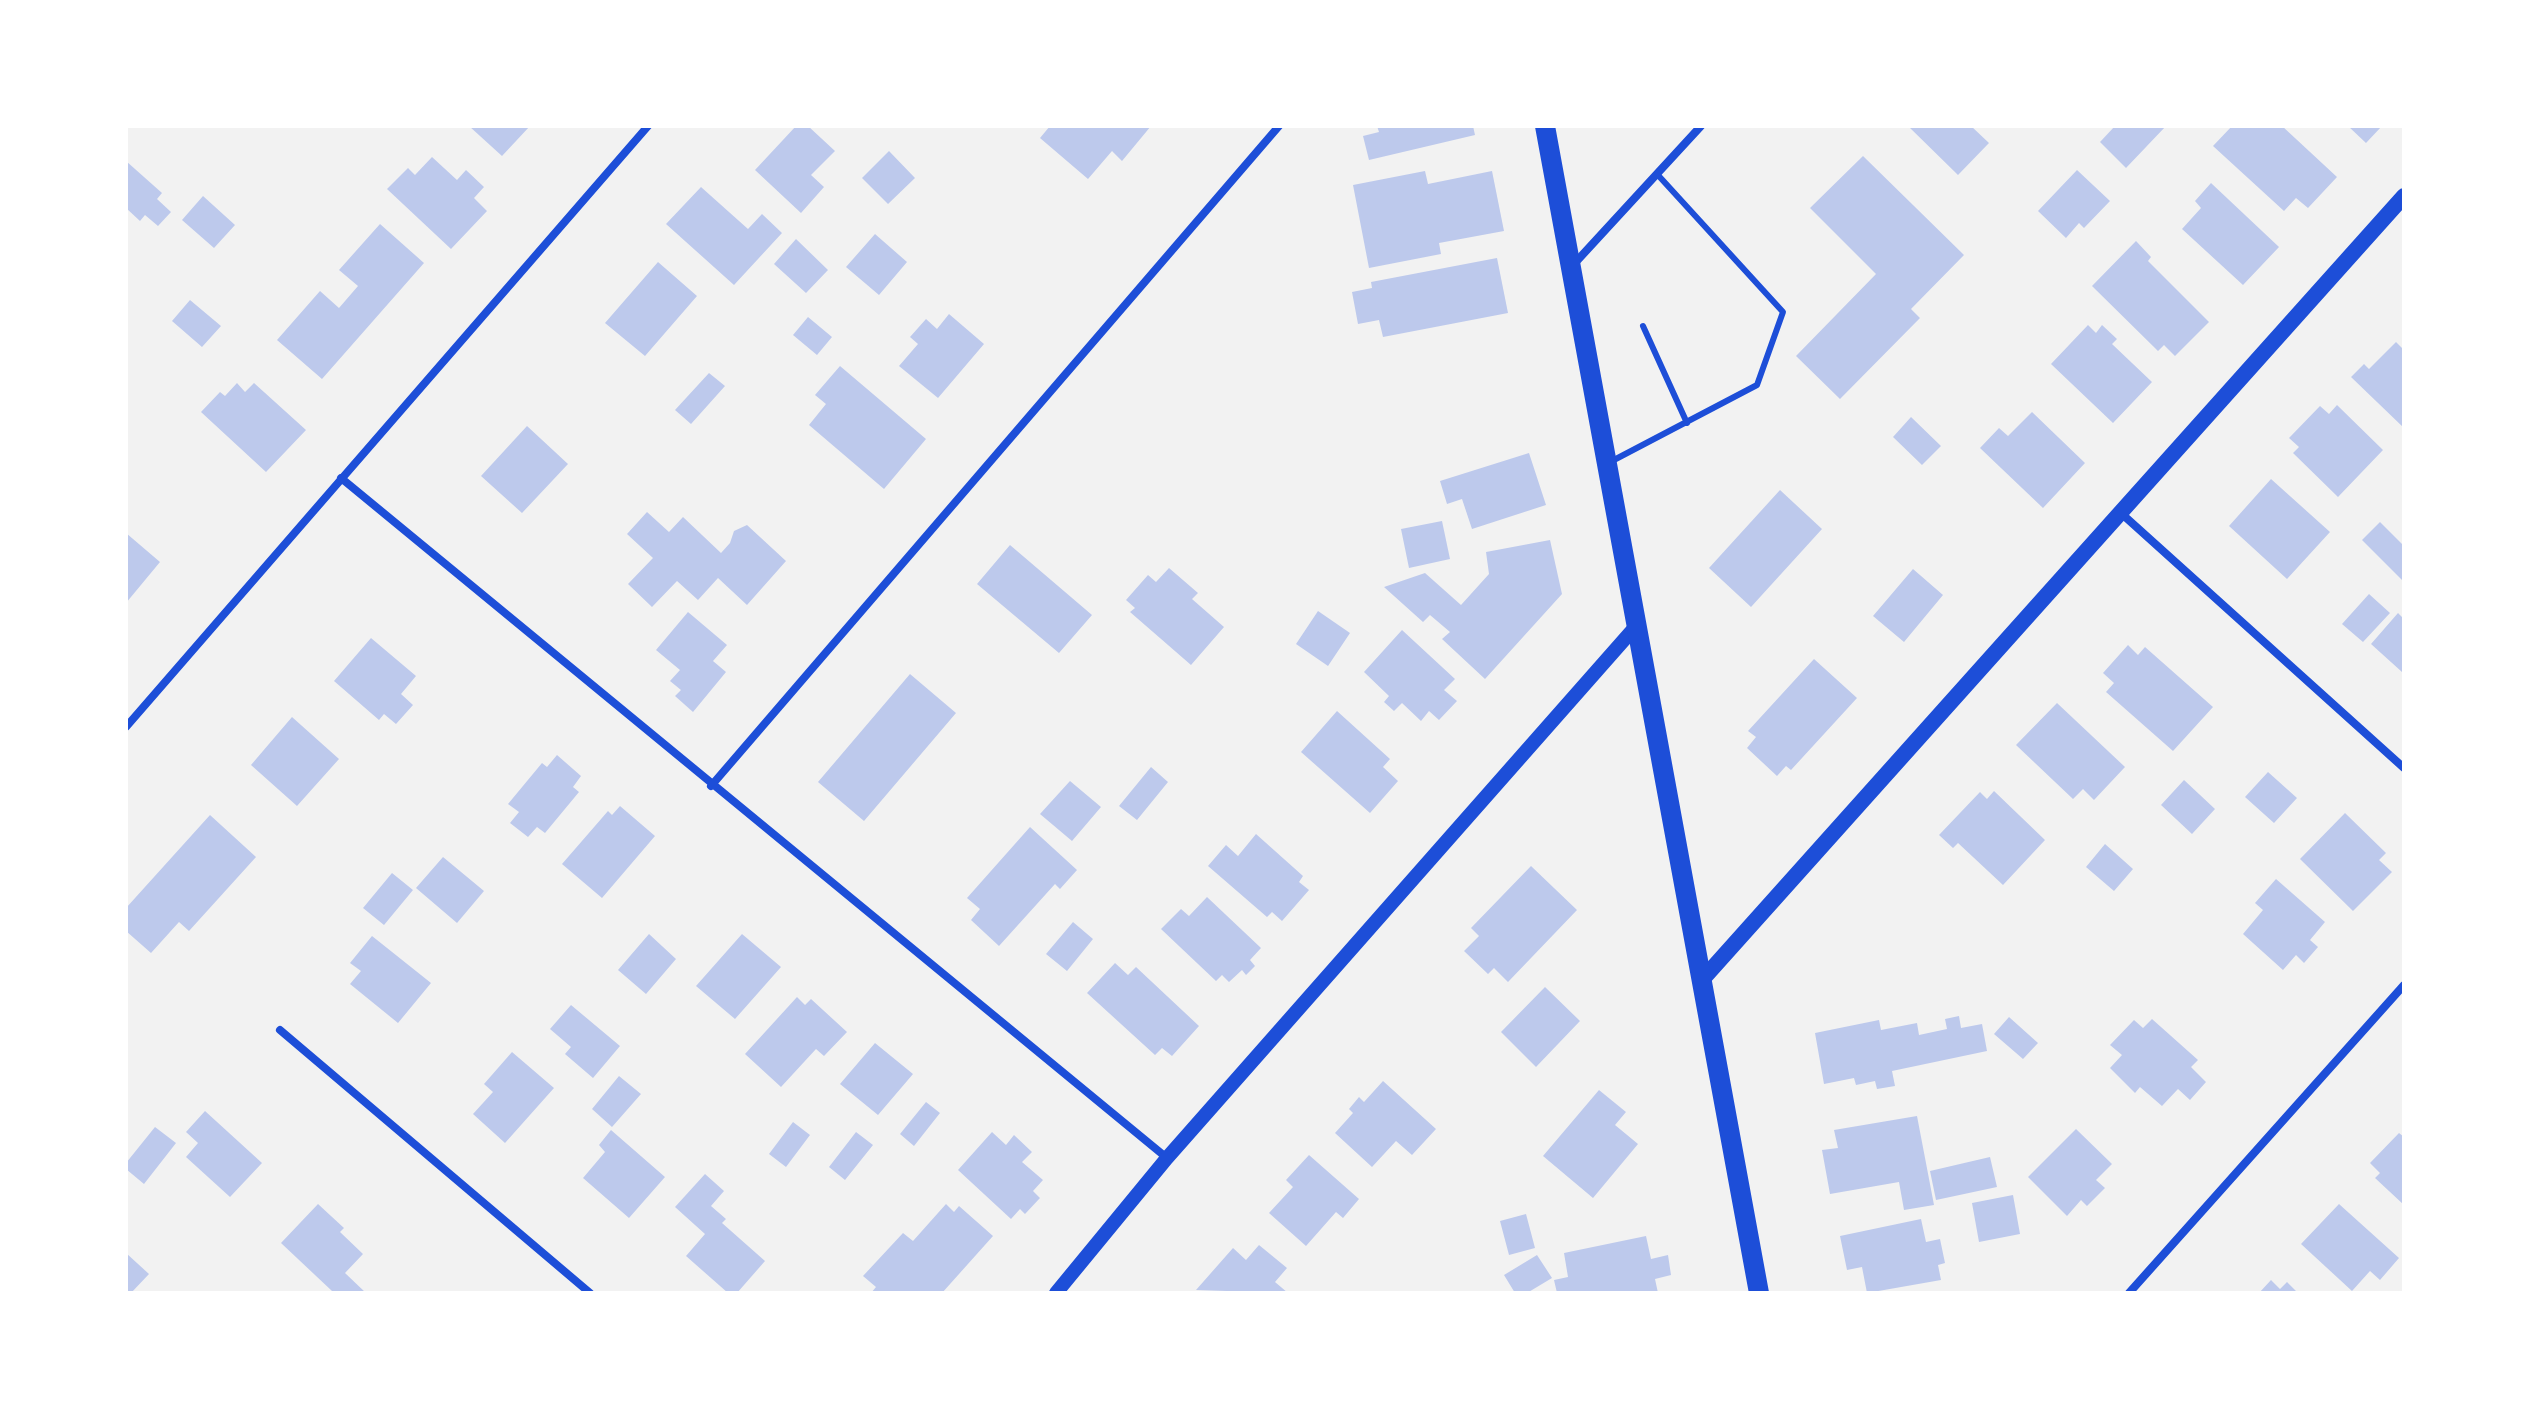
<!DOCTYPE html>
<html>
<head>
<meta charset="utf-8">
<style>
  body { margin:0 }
  #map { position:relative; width:2530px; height:1419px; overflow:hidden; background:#f2f2f2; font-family:"DM Sans",sans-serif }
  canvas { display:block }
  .frame { position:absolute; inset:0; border:128px solid #fff; pointer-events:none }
</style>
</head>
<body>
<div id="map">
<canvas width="2530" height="1419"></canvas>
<div class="frame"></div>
</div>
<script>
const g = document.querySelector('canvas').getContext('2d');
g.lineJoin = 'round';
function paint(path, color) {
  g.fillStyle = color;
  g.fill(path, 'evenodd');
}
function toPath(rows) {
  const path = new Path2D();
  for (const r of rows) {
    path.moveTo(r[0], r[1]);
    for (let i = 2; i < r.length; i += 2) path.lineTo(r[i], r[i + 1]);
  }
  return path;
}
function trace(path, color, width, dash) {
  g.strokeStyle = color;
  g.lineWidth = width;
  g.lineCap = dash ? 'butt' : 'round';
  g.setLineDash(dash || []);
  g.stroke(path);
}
paint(toPath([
  [469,126,530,126,502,156],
  [796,126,808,126,835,151,811,175,824,187,801,213,755,170],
  [1050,126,1151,126,1122,161,1112,151,1088,179,1040,138],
  [1377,126,1473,126,1475,135,1369,160,1363,136,1379,132],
  [1908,126,1971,126,1989,143,1958,175],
  [2115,126,2166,126,2126,168,2100,142],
  [2232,126,2282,126,2337,177,2308,208,2296,198,2284,211,2213,146],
  [2348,126,2382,126,2366,143],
  [889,151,915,178,888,204,862,178],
  [1863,156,1964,255,1911,309,1920,318,1840,399,1796,356,1876,274,1810,208],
  [432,157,457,180,466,170,484,187,474,198,487,211,451,249,387,189,408,168,415,175],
  [126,161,162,193,157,199,171,212,158,226,145,215,140,221,126,208],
  [2077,170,2110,201,2084,228,2079,223,2066,238,2038,211],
  [1425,171,1428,184,1492,171,1504,231,1439,243,1441,254,1369,268,1353,185],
  [2211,183,2279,247,2243,285,2182,229,2201,208,2195,201],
  [701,187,748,229,762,214,782,233,734,285,666,224],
  [203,196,235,225,214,248,182,220],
  [380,224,424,263,322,379,277,340,320,291,339,308,358,286,339,270],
  [875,234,907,262,879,295,846,267],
  [796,239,828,270,806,293,774,264],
  [2136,241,2151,257,2148,261,2209,322,2175,356,2164,345,2158,351,2092,286],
  [1497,258,1508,313,1383,337,1379,320,1358,324,1352,292,1372,288,1371,282],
  [658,262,697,296,645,356,605,323],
  [190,300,221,326,202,347,172,321],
  [949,314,984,344,938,398,899,366,918,344,910,337,926,319,937,329],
  [808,317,832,337,817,355,793,335],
  [2088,325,2096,333,2102,325,2117,339,2112,344,2152,382,2113,423,2051,364],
  [2396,342,2404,350,2404,428,2351,377,2364,364,2369,369],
  [840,366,926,439,884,489,809,425,826,404,815,395],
  [709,373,725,386,691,424,675,410],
  [237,383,245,392,254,383,306,430,266,472,201,412,220,392,225,396],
  [2337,405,2383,450,2338,497,2293,453,2299,447,2289,438,2320,406,2329,414],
  [2032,412,2085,463,2043,508,1980,448,1999,428,2008,436],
  [1911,417,1941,446,1922,465,1893,437],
  [527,426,568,464,522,513,481,476],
  [1529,453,1546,505,1472,529,1462,499,1447,504,1440,481],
  [2271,479,2330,532,2287,579,2229,526],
  [1780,490,1822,529,1751,607,1709,568],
  [647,512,669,532,683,517,721,553,730,543,734,531,747,525,786,561,747,605,718,578,698,600,677,581,652,607,628,584,653,558,627,534],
  [1442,521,1450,559,1409,568,1401,529],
  [2380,522,2404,546,2404,582,2362,540],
  [126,533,160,562,126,603],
  [1550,540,1562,594,1485,679,1442,639,1450,632,1430,615,1423,622,1384,587,1425,573,1461,605,1489,574,1486,552],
  [1010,545,1092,615,1059,653,977,584],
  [1169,568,1198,593,1192,599,1224,627,1191,665,1130,612,1135,608,1126,600,1148,575,1156,582],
  [1913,569,1943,595,1904,642,1873,616],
  [2369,594,2390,613,2363,642,2342,624],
  [1318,611,1350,633,1328,666,1296,644],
  [688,612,727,645,713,661,726,672,693,712,675,696,681,690,670,681,680,670,656,650],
  [2398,613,2404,619,2402,672,2371,644],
  [1402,630,1455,679,1444,690,1457,701,1439,720,1429,711,1421,721,1402,703,1394,711,1384,702,1389,696,1364,672],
  [371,638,416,676,401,694,413,705,396,724,384,714,379,720,334,681],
  [2128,645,2138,655,2145,647,2213,707,2173,751,2106,692,2114,683,2103,673],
  [1814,659,1857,698,1791,770,1786,766,1777,776,1747,748,1756,737,1748,731],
  [910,674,956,713,864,821,818,782],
  [2057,703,2125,767,2094,800,2083,789,2073,799,2016,745],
  [1337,711,1390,759,1383,767,1398,781,1370,813,1301,752],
  [292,717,339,759,297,806,251,765],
  [557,755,581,776,573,787,579,792,545,833,537,827,528,837,510,823,519,812,508,804,542,763,547,767],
  [1151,767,1168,782,1137,820,1119,806],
  [2268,772,2297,798,2274,823,2245,797],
  [2184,780,2215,809,2192,834,2161,805],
  [1070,781,1101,807,1072,841,1040,814],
  [1994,791,2045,840,2003,885,1958,843,1953,848,1939,835,1980,792,1987,799],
  [620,806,655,836,602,898,562,864,608,811,612,815],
  [2345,813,2386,853,2379,860,2392,872,2353,911,2300,859],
  [210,815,256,857,189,931,179,922,151,953,126,931,126,908],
  [1030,827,1077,870,1060,889,1055,884,999,946,971,920,980,909,967,898],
  [1256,834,1303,876,1299,882,1309,890,1282,921,1272,912,1267,917,1208,866,1226,845,1238,856],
  [2105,844,2133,869,2114,891,2086,867],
  [443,857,484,891,457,923,416,888],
  [1531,866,1577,910,1508,982,1494,968,1488,974,1464,951,1479,936,1471,928],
  [392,873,413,890,384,925,363,908],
  [2276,879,2325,922,2310,940,2318,947,2304,963,2296,955,2283,970,2243,934,2263,910,2255,903],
  [1207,897,1261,948,1250,960,1255,966,1246,975,1242,970,1229,982,1222,975,1216,981,1161,929,1181,909,1189,916],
  [1073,922,1093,939,1067,971,1046,954],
  [649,934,676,959,646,994,618,970],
  [742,934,781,967,735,1019,696,986],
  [372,936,431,983,398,1023,350,984,361,971,350,963],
  [1115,963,1128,975,1136,967,1199,1026,1172,1056,1162,1048,1155,1055,1087,993],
  [1545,987,1580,1021,1536,1067,1501,1032],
  [797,997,805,1005,811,999,847,1032,824,1056,816,1049,781,1087,745,1054],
  [571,1005,620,1046,593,1078,565,1054,571,1047,550,1029],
  [1959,1016,1961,1028,1982,1024,1987,1051,1892,1071,1895,1086,1877,1089,1875,1081,1856,1085,1854,1078,1824,1084,1815,1033,1879,1020,1881,1030,1917,1023,1919,1035,1947,1029,1945,1019],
  [2009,1017,2038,1043,2023,1059,1994,1034],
  [2152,1019,2198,1060,2191,1067,2206,1082,2190,1100,2178,1089,2162,1106,2140,1087,2135,1093,2110,1068,2122,1055,2110,1045,2134,1020,2143,1028],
  [875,1043,913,1074,878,1115,840,1084],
  [512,1052,554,1088,505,1143,473,1114,493,1092,484,1084],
  [619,1076,641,1094,612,1127,592,1109],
  [1383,1081,1436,1129,1412,1155,1396,1141,1372,1167,1335,1133,1353,1113,1349,1109,1359,1097,1364,1102],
  [1599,1090,1626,1112,1615,1125,1638,1144,1593,1198,1543,1156],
  [926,1102,940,1113,914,1146,900,1134],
  [205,1111,262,1163,230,1197,186,1157,198,1143,186,1132],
  [1917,1116,1934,1205,1904,1210,1899,1182,1830,1194,1822,1150,1838,1148,1834,1130],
  [793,1122,810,1135,786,1167,769,1154],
  [155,1127,176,1143,144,1184,126,1169,126,1163],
  [2076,1129,2112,1164,2096,1180,2105,1188,2087,1206,2081,1200,2067,1216,2028,1177],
  [611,1130,665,1177,629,1218,583,1178,605,1152,599,1145],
  [856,1132,873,1145,845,1180,829,1167],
  [992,1132,1006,1145,1014,1135,1032,1152,1022,1162,1043,1180,1033,1191,1040,1198,1025,1214,1020,1209,1011,1219,958,1170],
  [2399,1133,2404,1137,2404,1205,2375,1178,2380,1173,2370,1163],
  [1309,1155,1359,1199,1343,1218,1336,1212,1306,1246,1269,1213,1293,1187,1286,1180],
  [1990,1157,1997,1187,1936,1200,1930,1171],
  [705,1174,724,1191,711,1206,726,1219,722,1223,765,1261,737,1293,728,1293,686,1256,705,1234,675,1207],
  [2013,1195,2020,1234,1979,1242,1972,1203],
  [318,1204,344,1228,340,1232,363,1254,345,1273,366,1293,330,1293,332,1291,281,1243],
  [946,1204,954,1212,959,1206,993,1236,942,1293,871,1293,876,1287,863,1276,903,1233,913,1241],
  [2339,1204,2399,1258,2380,1280,2370,1271,2352,1291,2301,1244],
  [1526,1214,1535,1248,1509,1255,1500,1221],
  [1921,1219,1926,1242,1940,1239,1945,1263,1938,1265,1941,1280,1867,1293,1862,1267,1847,1270,1840,1236],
  [1646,1236,1651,1259,1668,1255,1671,1275,1655,1279,1658,1293,1557,1293,1554,1280,1568,1277,1564,1253],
  [1259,1245,1287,1268,1275,1282,1288,1293,1196,1290,1233,1248,1246,1260],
  [126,1253,149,1274,131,1293,126,1293],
  [1537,1255,1552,1278,1527,1293,1515,1293,1504,1275],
  [2271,1280,2280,1289,2287,1282,2298,1293,2259,1293]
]), '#bdc9ec');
trace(toPath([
  [1643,326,1687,423],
  [1612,461,1757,385,1783,312,1657,174]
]), '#1d4ed8', 6);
trace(toPath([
  [1574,264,1701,126],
  [341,478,1167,1158],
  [2122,514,2404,768],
  [126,727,648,126],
  [711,786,1279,126],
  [280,1030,590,1293],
  [2129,1293,2404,985]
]), '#1d4ed8', 8);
trace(toPath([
  [1056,1293,1167,1158,1638,624]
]), '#1d4ed8', 14);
trace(toPath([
  [1701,981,2404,196]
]), '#1d4ed8', 16);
trace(toPath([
  [1545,126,1759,1293]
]), '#1d4ed8', 20);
</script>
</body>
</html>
